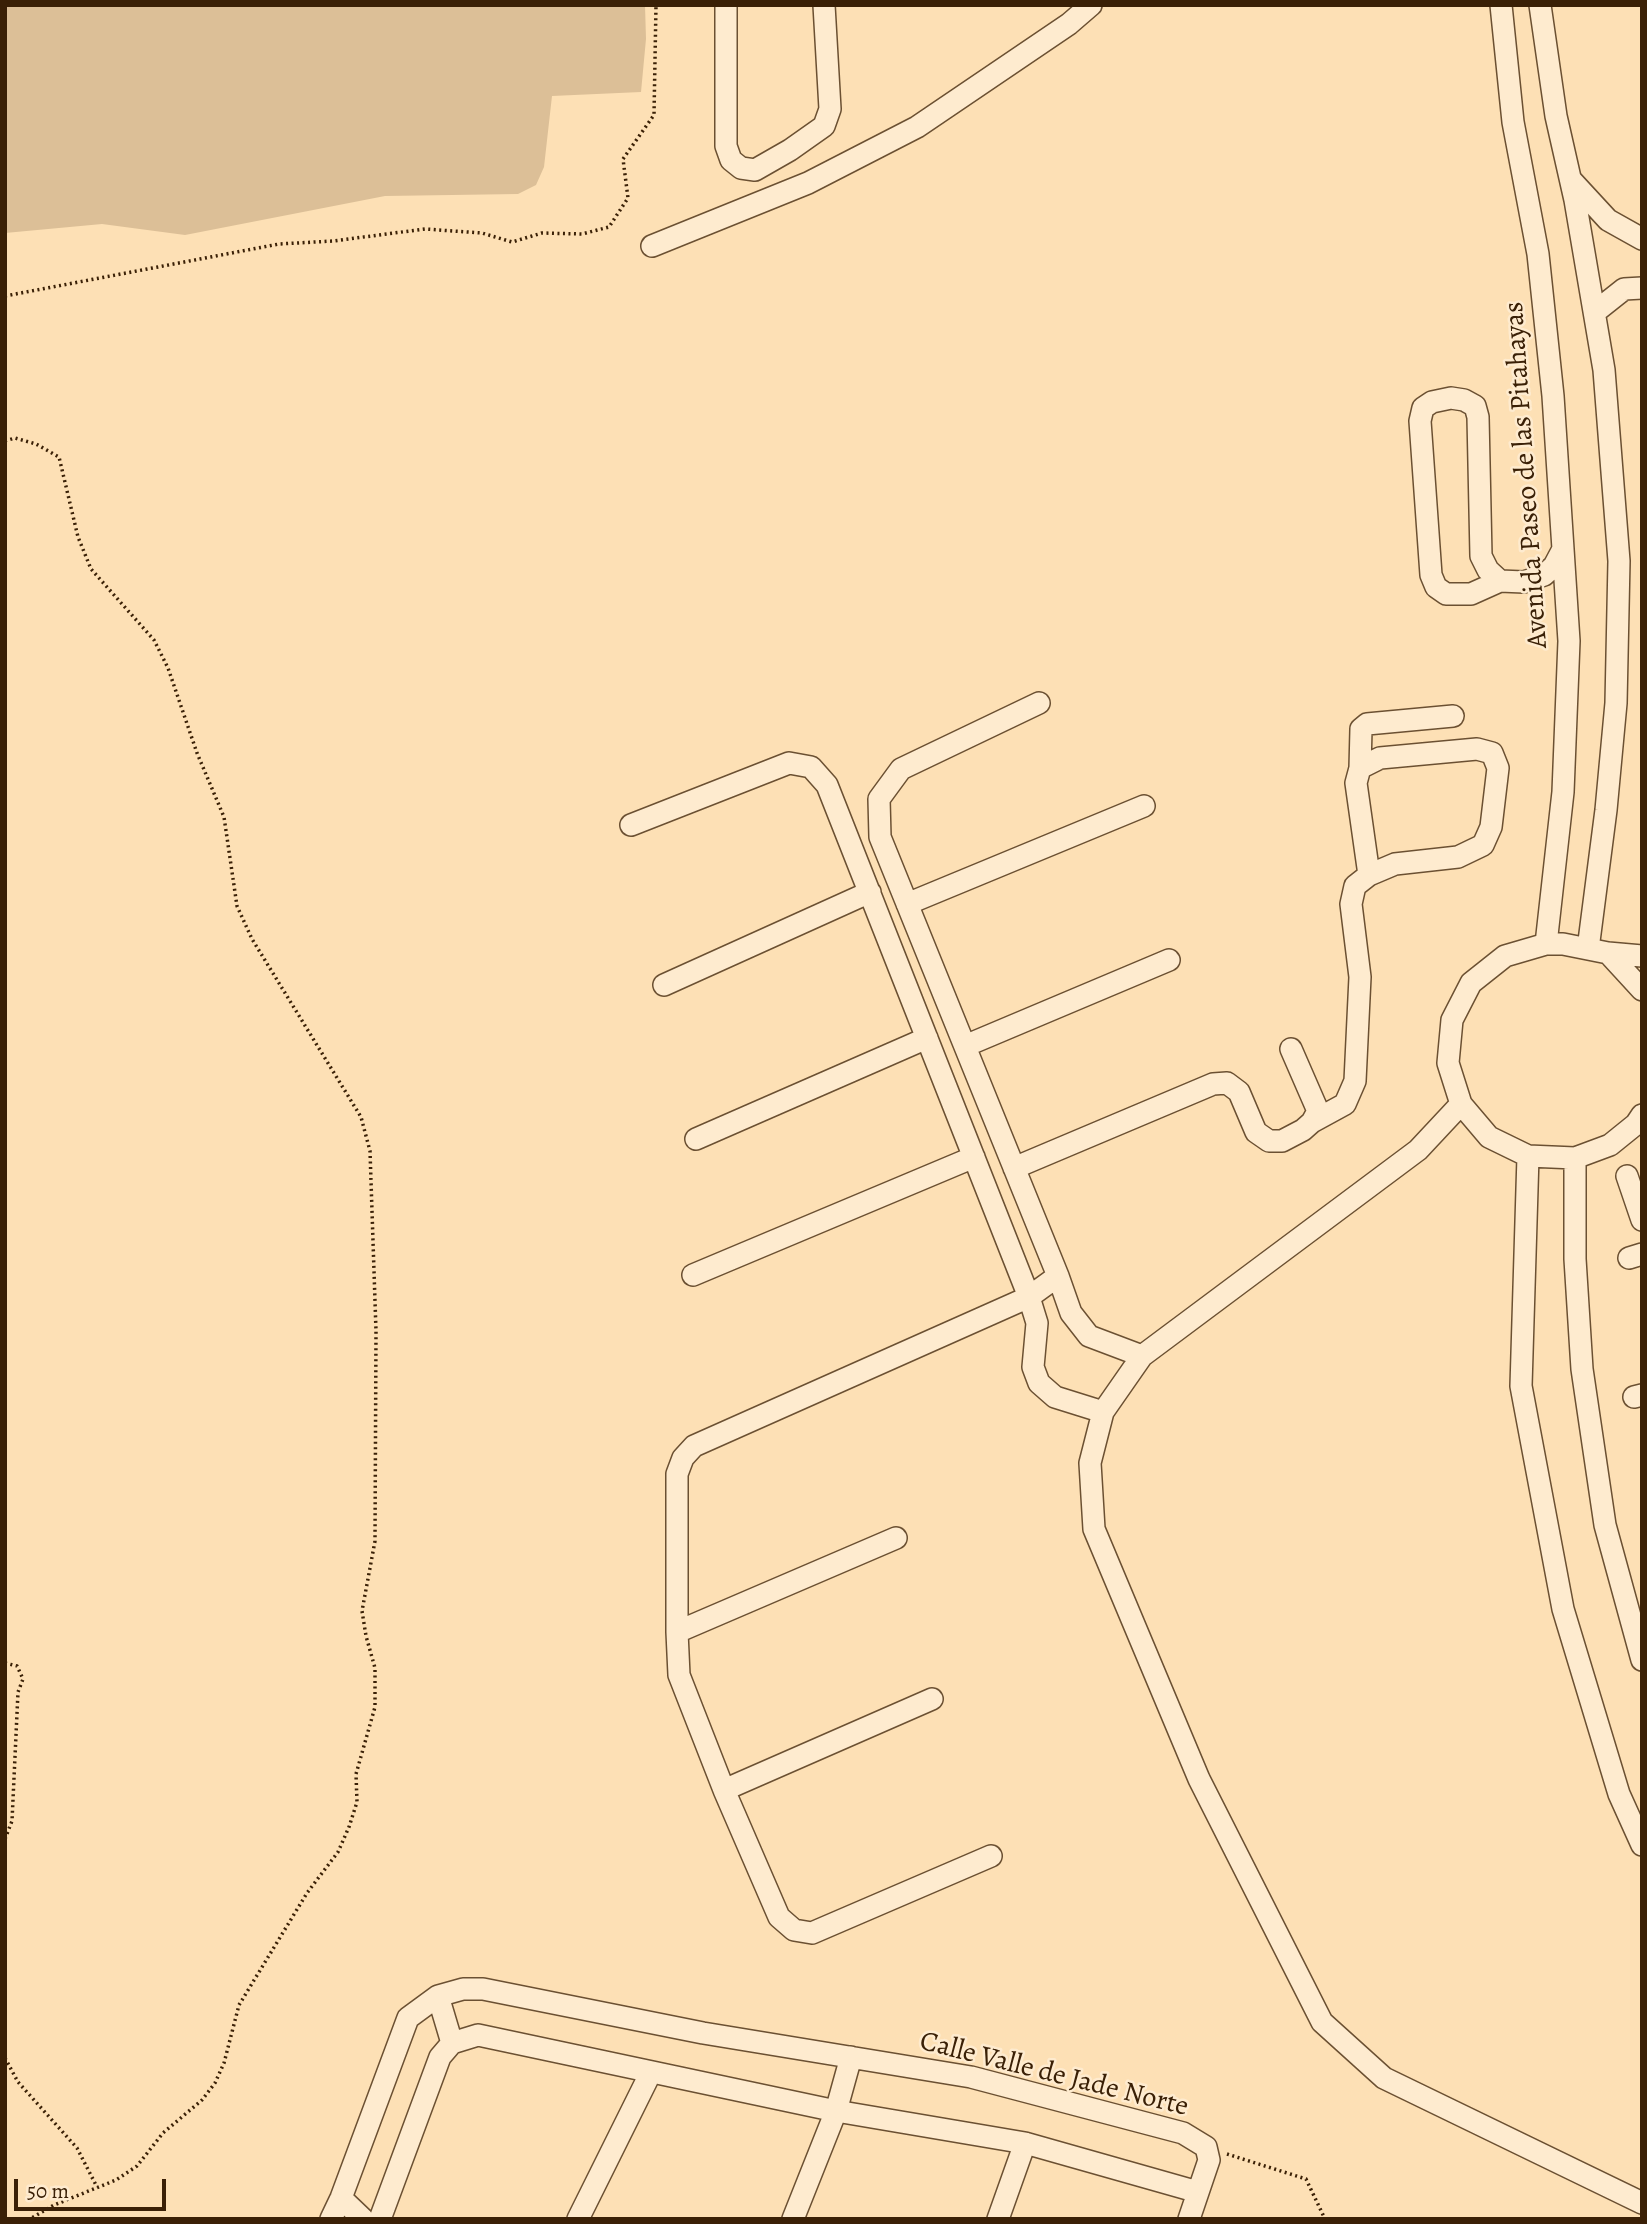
<!DOCTYPE html>
<html>
<head>
<meta charset="utf-8">
<style>
  body { margin:0 }
  #map { position:relative; width:1647px; height:2224px; overflow:hidden; background:#fde0b5; font-family:Alegreya,serif }
  canvas { display:block }
  .frame { position:absolute; inset:0; border:7px solid #3a2006; pointer-events:none }
  .scale { position:absolute; left:14px; top:2179px; width:152px; height:32px; box-sizing:border-box; border:4px solid #3a2006; border-top:0; padding-left:9px; font-size:21px; line-height:24px; white-space:nowrap; color:#3a2006; -webkit-text-stroke:5px #feebcf; paint-order:stroke }
</style>
</head>
<body>
<div id="map">
<canvas width="1647" height="2224"></canvas>
<div class="frame"></div>
<div class="scale">50 m</div>
</div>
<script>
const g = document.querySelector('canvas').getContext('2d');
g.lineJoin = 'round';
function paint(path, color) {
  g.fillStyle = color;
  g.fill(path, 'evenodd');
}
function toPath(rows) {
  const path = new Path2D();
  for (const r of rows) {
    path.moveTo(r[0], r[1]);
    for (let i = 2; i < r.length; i += 2) path.lineTo(r[i], r[i + 1]);
  }
  return path;
}
function trace(path, color, width, dash) {
  g.strokeStyle = color;
  g.lineWidth = width;
  g.lineCap = dash ? 'butt' : 'round';
  g.setLineDash(dash || []);
  g.stroke(path);
}
function label(font, color, halo, rows, align = 'center') {
  g.font = font + ' Alegreya,serif';
  g.lineWidth = 5;
  g.setLineDash([]);
  g.textBaseline = 'middle';
  g.strokeStyle = halo;
  g.fillStyle = color;
  for (const [text, x, y, turn = 0] of rows) {
    g.save();
    g.translate(x, y);
    g.rotate((+turn || 0) * Math.PI / 180);
    g.textAlign = isNaN(turn) ? turn : align;
    if (halo) g.strokeText(text, 0, 0);
    g.fillText(text, 0, 0);
    g.restore();
  }
}
paint(toPath([
  [5,5,645,5,646,39,641,92,552,96,544,167,536,185,518,194,385,196,185,235,102,224,5,233]
]), '#dcbf97');
const minor = toPath([
  [726,5,726,146,731,160,741,168,755,170,790,150,824,126,830,109,824,5],
  [1501,5,1513,122,1538,254,1553,396,1569,641,1563,792,1546,944],
  [1540,5,1556,116,1575,200,1604,370,1619,561,1616,703,1606,810,1588,949],
  [1572,181,1608,220,1642,239],
  [652,246,808,183,917,127,1069,24,1091,5],
  [1595,312,1624,289,1642,288],
  [1500,581,1471,594,1446,594,1436,587,1431,575,1420,421,1423,408,1432,402,1451,398,1464,400,1475,406,1478,417,1481,556,1488,570,1500,581,1524,582,1544,575,1554,566,1563,549],
  [1039,703,901,769,879,799,880,837,1058,1276,1071,1313,1089,1336,1142,1356],
  [1360,768,1361,729,1367,724,1453,716],
  [631,825,789,763,811,767,827,785,1029,1297,1037,1323,1033,1367,1039,1383,1055,1397,1103,1412],
  [907,904,1144,806],
  [1608,953,1642,956],
  [664,985,870,892],
  [1642,990,1608,953,1563,944,1546,944,1505,956,1471,983,1452,1020,1448,1063,1461,1104,1489,1137,1528,1156,1575,1158,1610,1145,1636,1124,1642,1115],
  [965,1046,1169,960],
  [1461,1104,1418,1150,1142,1356,1103,1412,1090,1463,1094,1529,1199,1779,1322,2022,1384,2078,1642,2203],
  [1312,1122,1345,1104,1355,1081,1360,977,1351,904,1355,886,1369,875,1395,864,1458,857,1483,845,1491,827,1498,768,1492,753,1477,749,1380,758,1360,768,1356,783,1369,875],
  [696,1139,927,1038],
  [1528,1156,1521,1386,1563,1609,1619,1794,1642,1845],
  [1575,1158,1575,1259,1582,1369,1605,1525,1642,1660],
  [1014,1168,1213,1084,1227,1083,1239,1092,1256,1132,1269,1141,1282,1141,1303,1130,1312,1122,1318,1111,1291,1049],
  [1627,1176,1642,1220],
  [1629,1258,1642,1254],
  [693,1275,974,1157],
  [1634,1397,1642,1395],
  [677,1632,896,1538],
  [724,1790,932,1699],
  [991,1856,812,1933,794,1930,779,1917,724,1790,679,1675,677,1632,677,1474,683,1458,694,1446,1029,1297,1058,1276],
  [438,1996,452,2043],
  [341,2198,363,2219],
  [331,2219,341,2198,408,2018,438,1996,463,1989,483,1989,703,2033,971,2077,1183,2133,1206,2147,1209,2160,1189,2219],
  [380,2219,440,2057,452,2043,478,2035,836,2111,1025,2143,1198,2192],
  [578,2219,651,2072],
  [793,2219,836,2111,851,2057],
  [998,2219,1025,2143]
]);
trace(minor, '#6b5032', 24);
trace(toPath([
  [5,296,279,244,333,241,425,229,482,233,512,242,542,233,582,234,609,227,628,198,623,159,654,115,656,5],
  [5,441,15,438,36,444,59,457,78,537,91,569,154,640,168,668,197,753,224,817,237,906,252,939,361,1117,370,1151,376,1331,375,1541,362,1611,366,1636,375,1668,375,1707,356,1774,357,1802,349,1827,338,1852,307,1893,239,2005,224,2063,215,2083,202,2100,163,2133,137,2166,116,2180,54,2205,30,2219],
  [5,1663,17,1666,23,1679,18,1692,12,1821,5,1839],
  [5,2058,18,2082,77,2148,97,2187],
  [1227,2154,1306,2179,1325,2219]
]), '#3a2006', 3.5, [2, 3.5]);
trace(minor, '#feebcf', 21);
label('28px', '#3a2006', '#feebcf', [
  ["Avenida Paseo de las Pitahayas",1527,475,-94],
  ["Calle Valle de Jade Norte",1054,2075,14]
]);
</script>
</body>
</html>
